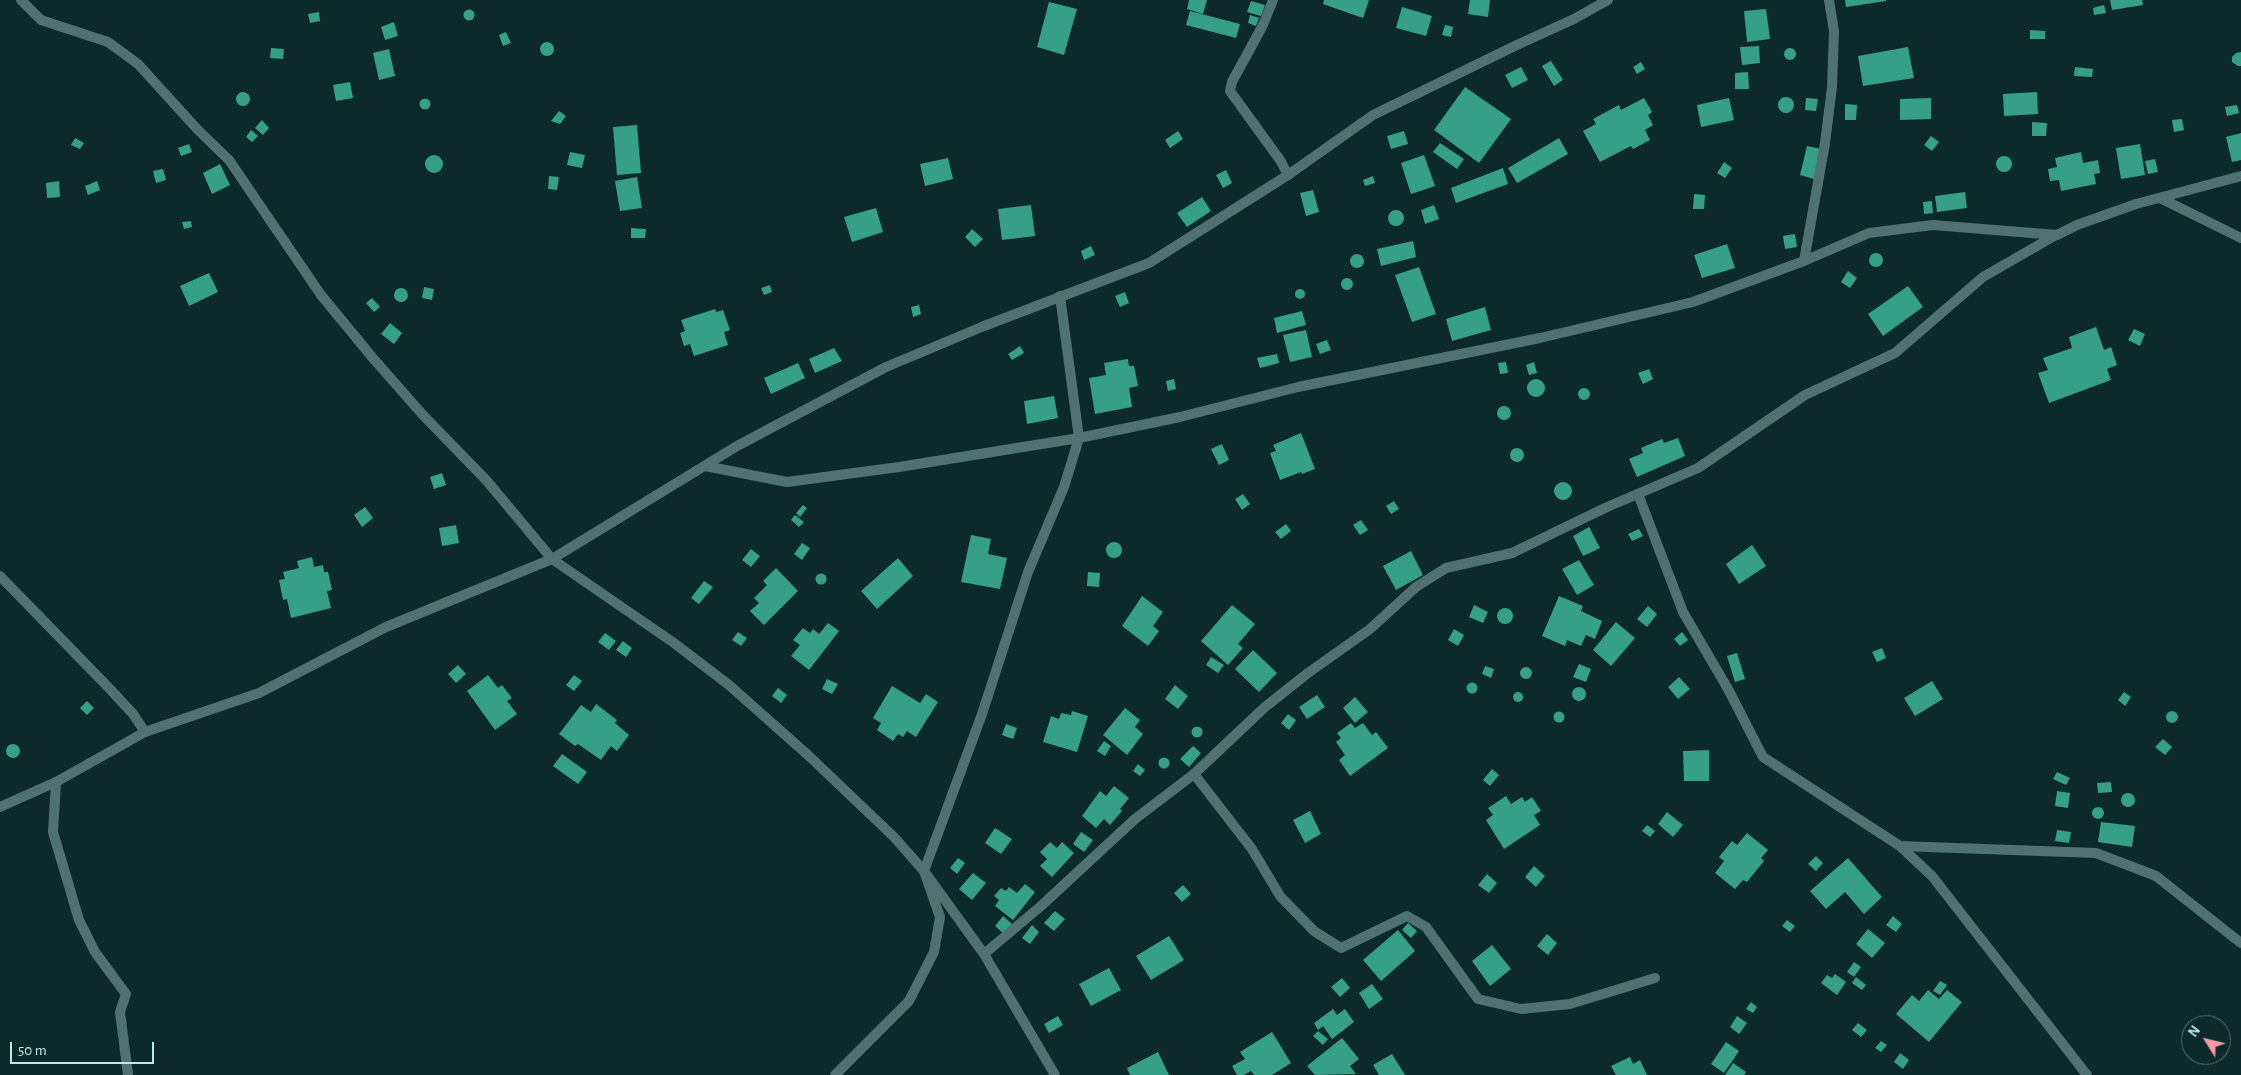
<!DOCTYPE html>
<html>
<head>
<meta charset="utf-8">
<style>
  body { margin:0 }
  #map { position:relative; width:2241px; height:1075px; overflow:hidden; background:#0c2a2a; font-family:"Alegreya Sans",sans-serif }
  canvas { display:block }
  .north { position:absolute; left:2181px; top:1015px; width:50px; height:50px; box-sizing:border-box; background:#0c2a2a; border:1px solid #537676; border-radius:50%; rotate:306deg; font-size:14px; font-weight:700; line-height:20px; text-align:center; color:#bee9e7 }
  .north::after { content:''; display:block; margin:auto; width:18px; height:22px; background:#f49aa3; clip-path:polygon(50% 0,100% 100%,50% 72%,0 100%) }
  .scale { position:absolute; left:10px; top:1042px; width:144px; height:22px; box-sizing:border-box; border:2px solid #bee9e7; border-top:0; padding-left:6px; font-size:15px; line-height:18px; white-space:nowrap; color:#bee9e7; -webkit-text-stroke:4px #0c2a2a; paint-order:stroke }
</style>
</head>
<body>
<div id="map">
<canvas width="2241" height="1075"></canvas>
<div class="north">N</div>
<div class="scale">50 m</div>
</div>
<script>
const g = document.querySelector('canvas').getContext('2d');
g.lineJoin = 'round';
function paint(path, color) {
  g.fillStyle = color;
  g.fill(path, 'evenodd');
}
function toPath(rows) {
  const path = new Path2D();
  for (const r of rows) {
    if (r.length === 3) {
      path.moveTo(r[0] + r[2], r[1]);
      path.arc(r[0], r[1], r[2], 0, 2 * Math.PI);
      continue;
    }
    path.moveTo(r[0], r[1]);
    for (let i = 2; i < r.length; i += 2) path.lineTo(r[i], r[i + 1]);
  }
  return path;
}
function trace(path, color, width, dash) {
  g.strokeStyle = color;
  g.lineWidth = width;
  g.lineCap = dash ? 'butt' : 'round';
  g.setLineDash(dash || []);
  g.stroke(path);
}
paint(toPath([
  [1189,0,1207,0,1203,14,1187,9],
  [1324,0,1369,0,1363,18,1323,4],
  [1470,0,1490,0,1488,17,1468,14],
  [1845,0,1886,0,1886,1,1846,7],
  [2110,0,2142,0,2143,5,2112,10],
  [1251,1,1265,5,1261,16,1247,12],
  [1049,2,1077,9,1064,55,1037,47],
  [2104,5,2106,13,2094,15,2093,8],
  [1402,7,1432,16,1426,36,1396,28],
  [1766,9,1770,39,1747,42,1744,11],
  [469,15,5.5],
  [1190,11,1240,24,1236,38,1186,25],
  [319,12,320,21,310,23,308,14],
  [1250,15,1259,18,1256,26,1248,23],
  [394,22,398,36,385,40,381,27],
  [1445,25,1453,27,1451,37,1442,35],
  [2030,30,2045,31,2045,39,2030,39],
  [506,32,511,43,503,46,499,35],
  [547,49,7],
  [1759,46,1760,63,1742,65,1740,47],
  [1908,47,1914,78,1863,86,1858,56],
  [1790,54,6],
  [271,48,284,49,283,59,270,58],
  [389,49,395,76,379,80,373,53],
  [2241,52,2241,66,2238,66,2232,62,2232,57,2236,53],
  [1551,61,1563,80,1554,86,1542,66],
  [1641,62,1645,69,1637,74,1633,67],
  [1521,67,1528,80,1512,88,1505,75],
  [2075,67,2093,69,2092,77,2074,76],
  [1748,72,1749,89,1735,89,1735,73],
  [350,82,353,98,336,101,333,85],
  [1465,87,1511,119,1479,163,1434,130],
  [2037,92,2038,114,2004,116,2003,94],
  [243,99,7],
  [1786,105,8],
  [1644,98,1652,112,1648,115,1653,125,1645,130,1650,140,1633,149,1631,146,1600,162,1583,131,1596,124,1593,119,1619,105,1621,110],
  [1729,98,1734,120,1701,127,1697,105],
  [1806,98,1818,99,1816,111,1805,110],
  [1931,98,1931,119,1900,120,1900,99],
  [425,104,5.5],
  [1845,104,1857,105,1856,120,1845,120],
  [2237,105,2239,113,2227,116,2225,107],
  [559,111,566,116,560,124,551,121],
  [2182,119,2184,130,2174,132,2172,120],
  [262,120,269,128,263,135,255,128],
  [2032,122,2047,123,2046,136,2032,136],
  [637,125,641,173,617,175,613,127],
  [251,130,258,136,252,142,246,137],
  [1178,131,1183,139,1170,148,1165,140],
  [1404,131,1408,144,1391,149,1387,136],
  [2241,133,2241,160,2232,162,2226,137],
  [1931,136,1939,142,1932,151,1924,145],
  [75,138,84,143,80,149,71,145],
  [1559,138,1568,154,1517,183,1508,168],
  [1440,143,1464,159,1457,169,1433,152],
  [189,144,192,152,181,156,178,148],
  [2140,144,2145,175,2121,179,2116,148],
  [1807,146,1821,149,1814,179,1800,175],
  [570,152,585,155,582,168,567,165],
  [2081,152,2083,163,2098,160,2100,173,2094,174,2096,184,2061,191,2059,180,2050,181,2048,169,2057,167,2055,158],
  [1424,155,1435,186,1411,194,1401,163],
  [434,164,9],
  [2004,164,8],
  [948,158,953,179,925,186,920,164],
  [2155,159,2158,172,2148,174,2145,161],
  [1724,162,1732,168,1725,178,1717,173],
  [220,164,230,185,212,194,203,173],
  [1503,168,1508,184,1456,203,1451,188],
  [163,169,166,180,156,183,153,171],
  [1226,170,1232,183,1223,188,1216,175],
  [549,176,559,177,557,190,548,189],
  [1373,176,1375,183,1365,186,1363,180],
  [637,177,642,208,620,211,615,181],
  [59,181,60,197,47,198,46,183],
  [97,181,100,190,88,195,85,186],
  [1313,190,1319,212,1306,216,1300,193],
  [1965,192,1967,208,1937,212,1935,196],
  [1694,194,1705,195,1704,209,1693,209],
  [1202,197,1211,211,1187,227,1177,213],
  [1932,201,1933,213,1924,214,1923,202],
  [1031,205,1035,236,1002,240,998,209],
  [1434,205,1439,219,1425,224,1421,210],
  [876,208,883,232,852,242,844,217],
  [1396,218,8],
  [191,221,192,227,184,229,182,222],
  [631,228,646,229,645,238,631,238],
  [972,229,983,239,975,247,965,237],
  [1795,234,1797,247,1785,249,1783,236],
  [1413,241,1416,257,1381,266,1377,249],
  [1727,244,1735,268,1702,278,1694,255],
  [1091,246,1095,255,1084,260,1081,251],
  [1876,260,7],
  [1357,261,7],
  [1419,267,1436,314,1412,322,1395,275],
  [1848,271,1857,278,1850,288,1841,282],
  [209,273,218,292,189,306,180,286],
  [1347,284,6],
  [770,285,772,292,764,295,761,288],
  [1908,286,1923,307,1883,336,1868,314],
  [424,287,434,289,432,300,422,298],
  [401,295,7],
  [1300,294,5],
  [1125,292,1129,303,1120,307,1115,296],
  [372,298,380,307,374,312,366,303],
  [919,305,921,314,913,317,911,307],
  [1485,307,1491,330,1452,341,1446,319],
  [715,309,716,312,723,310,730,330,724,332,728,345,694,356,690,344,684,346,680,333,685,331,681,320],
  [1302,311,1306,325,1277,333,1274,318],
  [390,323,402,333,394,344,381,334],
  [2096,327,2104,350,2111,347,2117,365,2107,369,2111,380,2049,403,2038,373,2048,370,2043,358,2072,348,2069,337],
  [2134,329,2145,334,2140,346,2128,340],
  [1306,330,1312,357,1290,362,1283,335],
  [1327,340,1331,350,1320,354,1316,344],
  [1020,346,1024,353,1012,360,1008,354],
  [834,348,842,361,815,373,809,359],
  [1277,354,1279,363,1260,368,1257,358],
  [1128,359,1129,366,1134,366,1138,386,1129,388,1132,407,1095,414,1089,378,1106,375,1104,363],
  [1506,362,1508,373,1500,374,1498,363],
  [1534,362,1537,373,1529,375,1526,365],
  [798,363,805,378,771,394,764,378],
  [1649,369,1653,379,1643,384,1638,373],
  [1174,379,1176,389,1168,391,1166,381],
  [1536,388,9],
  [1584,394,6],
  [1054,396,1058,418,1027,424,1024,401],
  [1504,413,7],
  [1301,433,1315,469,1302,474,1301,472,1280,480,1270,453,1276,451,1273,445],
  [1678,438,1685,456,1637,477,1629,459,1643,453,1641,448,1662,439,1664,443],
  [1222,444,1229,460,1219,465,1211,449],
  [1517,455,7],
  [442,473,446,485,434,489,430,477],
  [1563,491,9],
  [1243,494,1250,504,1242,510,1235,499],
  [1394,501,1399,509,1391,514,1386,506],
  [803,505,807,508,800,517,796,513],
  [365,507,373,518,362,527,354,515],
  [795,515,804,522,799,527,791,520],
  [1361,520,1368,530,1360,535,1353,525],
  [1286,524,1291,531,1281,539,1275,532],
  [456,525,459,543,442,546,439,528],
  [1589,527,1600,548,1583,556,1573,536],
  [1639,529,1643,536,1632,541,1628,534],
  [971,535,991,539,988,554,1007,558,1000,589,961,582],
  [1114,550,8],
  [802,543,810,548,802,560,794,554],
  [1752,545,1766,566,1739,584,1726,564],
  [751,549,760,556,751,567,742,560],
  [1411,551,1423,575,1396,590,1383,566],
  [312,557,314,567,323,565,324,572,328,572,332,590,327,591,331,608,291,618,287,599,283,600,279,580,285,579,283,572,299,568,297,561],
  [898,558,913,576,877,609,861,591],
  [1579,560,1594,585,1577,595,1562,569],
  [776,568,798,591,764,625,750,611,759,603,754,598,767,585,763,581],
  [1088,572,1100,573,1099,587,1087,586],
  [821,579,5.5],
  [704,581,713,587,699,604,691,598],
  [1142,596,1163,612,1153,626,1159,631,1148,646,1122,626],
  [1559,596,1583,606,1581,611,1602,621,1595,639,1586,635,1581,646,1567,640,1565,646,1542,636],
  [1232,605,1255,624,1238,644,1243,648,1228,665,1201,641],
  [1474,605,1488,612,1483,623,1469,617],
  [1648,606,1657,614,1647,627,1637,619],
  [1505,616,8],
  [1616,622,1635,638,1611,666,1593,650],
  [828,623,839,631,809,670,791,656,800,645,793,640,803,628,810,633,813,629,819,634],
  [1454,629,1464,635,1458,646,1448,640],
  [738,632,747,638,741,646,732,640],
  [1682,632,1688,640,1680,646,1674,639],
  [605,633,616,641,609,650,598,642],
  [623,641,632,648,626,657,616,650],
  [1882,648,1886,658,1877,662,1872,652],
  [1253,650,1277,673,1259,692,1235,669],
  [1737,653,1745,679,1735,682,1727,656],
  [1211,657,1224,665,1218,673,1206,665],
  [1579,664,1591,669,1586,682,1573,677],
  [458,665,466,674,456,683,448,674],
  [1485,666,1494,669,1491,678,1482,674],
  [1526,673,6],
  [488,675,498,688,502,685,512,698,507,701,517,714,495,730,467,691],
  [574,675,582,681,574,691,566,685],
  [1679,677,1690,689,1678,699,1668,687],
  [827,679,838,684,832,694,822,689],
  [1932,681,1943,699,1915,716,1904,698],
  [1472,688,5.5],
  [1175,685,1188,696,1178,709,1165,699],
  [892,686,920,703,926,694,938,702,916,737,907,731,903,737,898,734,893,741,877,730,881,723,873,718],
  [1579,694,7],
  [778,688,787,695,781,703,772,696],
  [1518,697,5],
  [2124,692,2131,697,2125,706,2118,700],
  [1317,695,1325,707,1307,719,1299,707],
  [1355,697,1368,712,1355,723,1343,708],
  [87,701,94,708,87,715,80,708],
  [596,704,617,720,615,723,629,735,617,751,611,746,601,760,578,744,575,746,559,734,581,705,591,712],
  [1125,708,1140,720,1135,727,1143,734,1127,755,1103,735],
  [2172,717,6],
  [1072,711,1088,716,1077,752,1043,742,1051,716,1059,719,1061,713,1071,715],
  [1559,717,5.5],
  [1288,714,1296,720,1289,730,1281,723],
  [1351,723,1355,728,1363,723,1372,735,1376,732,1388,748,1350,776,1339,760,1345,755,1336,742,1341,738,1337,733],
  [1006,724,1017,728,1013,739,1002,735],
  [1197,732,5.5],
  [2163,739,2172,747,2165,755,2155,747],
  [1104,741,1111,746,1105,756,1097,751],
  [13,751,7],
  [1193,746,1201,753,1189,767,1180,759],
  [1709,750,1709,781,1684,781,1683,751],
  [562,754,587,772,578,784,553,766],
  [1164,763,5.5],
  [1138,764,1145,770,1140,776,1133,771],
  [1492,769,1499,775,1490,786,1483,780],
  [2057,772,2070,778,2066,785,2053,779],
  [2111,782,2112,792,2098,793,2097,783],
  [1114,786,1129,798,1120,809,1122,811,1110,825,1104,819,1096,828,1082,816,1100,791,1106,796],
  [2057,791,2070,793,2068,808,2055,806],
  [2128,800,7],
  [1506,796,1511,804,1522,797,1525,802,1532,797,1541,811,1534,815,1540,825,1504,849,1486,820,1493,815,1488,808],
  [2098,813,6],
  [1310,811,1321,834,1305,843,1293,820],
  [1667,812,1683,825,1673,837,1658,824],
  [2101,822,2135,826,2132,847,2098,842],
  [1647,825,1655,831,1650,837,1642,831],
  [995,828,1012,839,1001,854,985,843],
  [2057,830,2071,832,2069,843,2055,841],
  [1081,832,1093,840,1084,852,1073,844],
  [1747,833,1768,850,1761,858,1764,861,1747,882,1743,880,1735,889,1715,873,1724,861,1719,857,1732,841,1737,845],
  [1050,842,1057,848,1062,842,1074,853,1052,877,1040,866,1047,859,1040,852],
  [1816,856,1823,863,1816,871,1808,864],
  [958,858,965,863,957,874,950,868],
  [1848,858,1882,897,1864,914,1845,892,1826,909,1810,891],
  [1534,866,1545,876,1536,887,1525,877],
  [973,873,986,883,972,900,959,889],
  [1487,874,1497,883,1489,893,1478,885],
  [1025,884,1035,892,1013,920,995,906,999,900,994,896,1001,888,1006,891,1009,887,1017,893],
  [1183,885,1191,894,1182,902,1174,893],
  [1055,911,1065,919,1054,931,1044,923],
  [1003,916,1012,924,1003,933,995,926],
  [1893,916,1902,924,1896,932,1886,925],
  [1787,920,1795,926,1790,932,1782,926],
  [1408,923,1417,931,1411,938,1402,930],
  [1032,925,1039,932,1030,944,1022,938],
  [1868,929,1885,943,1872,958,1856,944],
  [1398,930,1415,951,1381,981,1363,960],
  [1547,934,1557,943,1548,955,1537,946],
  [1169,936,1184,960,1151,980,1136,956],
  [1492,945,1511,969,1490,986,1472,961],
  [1854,962,1861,967,1854,977,1847,972],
  [1109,968,1121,990,1091,1006,1079,984],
  [1835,974,1846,982,1837,995,1821,983,1827,975,1832,978],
  [1856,977,1866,985,1862,990,1852,983],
  [1342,978,1350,988,1340,997,1331,987],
  [1940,981,1947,985,1940,995,1933,991],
  [1372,984,1383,999,1369,1009,1359,993],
  [1928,990,1939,999,1947,990,1962,1002,1929,1042,1896,1014,1912,995,1919,1001],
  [1751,1002,1757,1007,1753,1013,1746,1009],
  [1333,1009,1337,1015,1345,1009,1354,1022,1332,1039,1323,1026,1318,1030,1314,1023],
  [1058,1016,1063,1025,1049,1033,1044,1024],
  [1737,1016,1747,1023,1739,1034,1730,1027],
  [1858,1023,1867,1030,1861,1037,1852,1030],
  [1318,1031,1328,1039,1323,1045,1313,1036],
  [1272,1032,1291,1063,1272,1075,1254,1075,1251,1071,1244,1075,1237,1075,1232,1066,1245,1059,1240,1052],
  [1342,1038,1359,1059,1350,1066,1356,1074,1315,1075,1307,1066],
  [1881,1041,1887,1045,1881,1052,1875,1048],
  [1726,1042,1739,1051,1724,1073,1711,1064],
  [1158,1052,1169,1075,1130,1075,1127,1068],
  [1900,1053,1909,1060,1903,1069,1894,1062],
  [1392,1054,1405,1075,1379,1075,1373,1065],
  [1630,1057,1633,1064,1640,1060,1647,1075,1616,1075,1611,1066],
  [1733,1063,1746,1072,1744,1075,1725,1075]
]), '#35a086');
trace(toPath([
  [21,0,41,20,108,42,138,64,198,130,229,160,321,295,372,357,422,414,487,481,552,559,674,643,729,685,809,756,894,837,924,871,984,954,1055,1075],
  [1273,0,1263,25,1232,82,1230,91,1280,160,1288,175],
  [2160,198,2241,238],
  [1804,261,1825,143,1832,87,1834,31,1829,0],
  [705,466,787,482,899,467,1079,438,1180,417,1298,387,1540,338,1693,302,1804,261,1869,233,1933,225,2057,235,2077,225,2136,204,2241,176],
  [1638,494,1683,612,1728,689,1763,757,1900,846,1932,876,2087,1075],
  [0,576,109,688,133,714,145,732],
  [1194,774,1252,849,1280,896,1314,931,1341,948,1407,916,1426,927,1478,999,1521,1009,1570,1004,1655,978],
  [56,782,53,832,79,920,95,952,126,994,120,1012,128,1075],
  [1900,846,2096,853,2156,876,2241,943],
  [984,954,1041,906,1135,819,1194,774,1265,707,1308,673,1370,629,1416,587,1446,568,1512,553,1605,508,1698,468,1805,395,1895,353,1983,277,2056,235],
  [835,1075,909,1001,934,952,940,917,924,871,982,714,1028,572,1064,487,1079,438,1060,296]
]), '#4f7271', 10);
trace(toPath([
  [0,807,56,782,145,732,259,693,386,627,552,559,737,446,886,367,984,326,1149,263,1288,175,1373,115,1519,44,1574,19,1608,0]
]), '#4f7271', 10);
</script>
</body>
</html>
